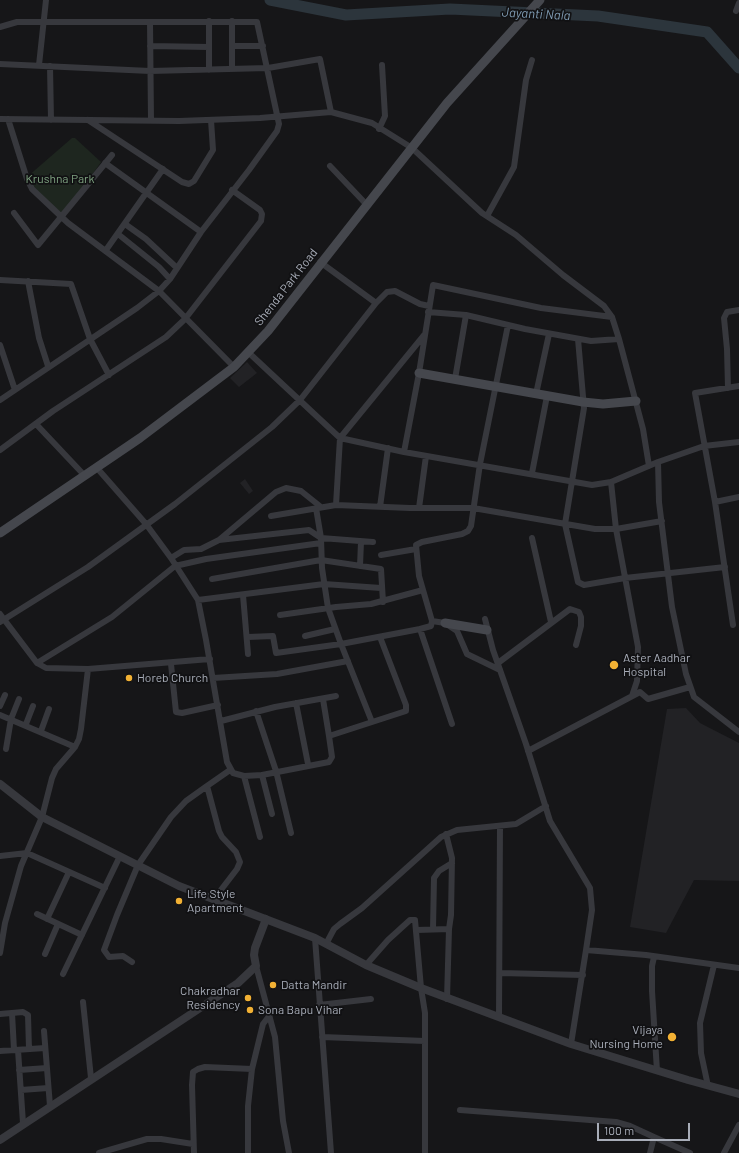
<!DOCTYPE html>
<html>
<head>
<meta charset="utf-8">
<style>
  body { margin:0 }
  #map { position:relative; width:739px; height:1153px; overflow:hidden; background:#161618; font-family:Barlow,sans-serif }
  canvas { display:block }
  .scale { position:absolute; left:597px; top:1123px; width:93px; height:18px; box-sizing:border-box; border:2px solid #a8adb8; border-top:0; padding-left:5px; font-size:12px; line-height:14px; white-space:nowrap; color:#a8adb8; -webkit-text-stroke:3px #111113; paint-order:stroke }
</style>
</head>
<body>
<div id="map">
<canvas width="739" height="1153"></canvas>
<div class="scale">100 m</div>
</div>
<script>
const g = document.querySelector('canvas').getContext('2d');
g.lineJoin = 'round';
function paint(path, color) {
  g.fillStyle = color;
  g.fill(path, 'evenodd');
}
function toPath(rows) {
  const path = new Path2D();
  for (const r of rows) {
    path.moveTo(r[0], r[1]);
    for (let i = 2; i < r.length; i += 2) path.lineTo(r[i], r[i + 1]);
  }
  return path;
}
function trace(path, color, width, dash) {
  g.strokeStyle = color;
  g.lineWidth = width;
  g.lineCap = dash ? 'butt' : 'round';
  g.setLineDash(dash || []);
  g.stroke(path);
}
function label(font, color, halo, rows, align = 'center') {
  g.font = font + ' Barlow,sans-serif';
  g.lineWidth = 3.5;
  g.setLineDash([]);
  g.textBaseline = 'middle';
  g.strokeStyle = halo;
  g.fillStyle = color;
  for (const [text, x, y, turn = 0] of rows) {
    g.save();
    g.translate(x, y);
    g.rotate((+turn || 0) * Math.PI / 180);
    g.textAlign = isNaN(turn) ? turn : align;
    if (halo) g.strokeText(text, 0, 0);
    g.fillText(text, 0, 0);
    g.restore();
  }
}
paint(toPath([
  [247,362,257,373,239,387,230,378],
  [245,479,253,491,249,494,240,483],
  [686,708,700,723,739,743,739,881,694,880,666,933,630,927,667,709]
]), '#222225');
paint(toPath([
  [72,138,75,138,101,162,64,215,32,189,27,177]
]), '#1e261f');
trace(toPath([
  [270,0,346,15,450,9,598,16,707,32,739,68]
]), '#2c353c', 11);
trace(toPath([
  [736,11,739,3],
  [209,21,209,70],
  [232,21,232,69],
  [150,22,151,120],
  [0,27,17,22,257,22,279,124,277,131,249,170,201,232,170,279,159,291,137,308,0,400],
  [150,46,209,47],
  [232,46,263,46],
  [0,64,150,71,268,68,320,59,331,112],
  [39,65,46,0],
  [50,66,51,120],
  [0,119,179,121,260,118,331,112,372,123,412,148,482,213,516,235,563,275,604,306,612,317,619,339,643,429,649,466],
  [8,119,27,179,32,189,68,223,159,291,234,367],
  [88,120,182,182,189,184,194,181,213,150,211,120],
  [379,129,385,116,382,65],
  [105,163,201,232],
  [330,166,366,204],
  [14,213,38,245,112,155],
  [487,216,514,167,526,80,532,60],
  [125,224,146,239,177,268],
  [118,234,159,267,170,279],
  [106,250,163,169],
  [320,262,376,303],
  [0,280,71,284,90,339,109,375],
  [28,281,39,338,48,366],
  [428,312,466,315,525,329,591,341,619,339],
  [578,339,584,408,565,524,578,582,584,585,625,578,725,567],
  [0,345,15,390],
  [248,352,340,438,404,452,592,485,611,482,658,462,659,502,672,607,686,674,694,697,739,732],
  [455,379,466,315],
  [739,386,695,393,715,502,739,497],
  [728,388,727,349,724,318,727,312,739,310],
  [536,394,549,334],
  [36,424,85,476],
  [0,450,53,411,166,337,185,319,261,221,262,214,260,210,232,190],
  [404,452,419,373,433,285,541,308,612,317],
  [658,462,704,446,739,442],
  [97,468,146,524,171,558,198,600,206,640,227,762,233,773,244,776,262,775,329,762,332,757,329,736,406,711,406,705,380,637],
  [532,473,547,396],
  [611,482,616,529,638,647,637,681,632,696],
  [715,502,733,625],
  [336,505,340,438,425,334],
  [380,507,388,448],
  [316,508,321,538,322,568,328,608,341,644,372,722],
  [419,508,426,456],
  [271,516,336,505,410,508,473,508,595,529,616,529,662,521],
  [532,538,551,622],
  [219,540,276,492,286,488,301,491,321,507],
  [381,555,416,549],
  [171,558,184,550,201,549,219,540,309,530,321,538,373,542],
  [360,566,361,542],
  [212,579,321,560,381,569,383,602],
  [243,595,248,654],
  [198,600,324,584,381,588],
  [0,614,37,663,46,668,88,669,210,659],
  [280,615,336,607,371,604,423,590],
  [485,619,493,650,526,744,550,821,590,888,592,910,586,950],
  [432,621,445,623,457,631,467,654,500,670],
  [0,622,88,567,175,504,272,427,300,400,376,303,387,292,395,291,420,304,429,306],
  [305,636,335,629],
  [248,637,273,636,276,653,341,644,420,629],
  [37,663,112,617,175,566,206,559,321,543],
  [498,663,570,609,579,612,581,617,581,626,576,645],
  [171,664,176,712,182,713,218,705],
  [213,678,277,674,348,661],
  [323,699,329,736],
  [296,703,308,764],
  [0,706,5,695],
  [256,711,276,771,291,833],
  [0,715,75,747],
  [221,721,275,707,336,696],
  [26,724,33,706],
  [452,724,420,629,431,626,432,621,419,576,416,545,422,542,462,534,468,531,471,526,480,464,508,325],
  [41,731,49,709],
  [6,749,11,719,19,699],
  [528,751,640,692,648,699,690,687],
  [262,775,272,814],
  [244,776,260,837],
  [446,834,452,858,451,915,449,929],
  [0,856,27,853,105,888],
  [214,899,237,869,240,862,236,852,222,837,219,831,207,786,230,770],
  [37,914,82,935],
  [47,919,69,872],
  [433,929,434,878,439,871,452,863],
  [417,930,449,929,447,999],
  [315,938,331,1153],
  [326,944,334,929,340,924,362,908,441,837,457,830,516,824,546,806],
  [0,953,5,923,21,866,42,817,52,778,56,769,75,747,79,739,81,729,88,669],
  [45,954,58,924],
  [654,957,652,966,652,991,657,1071],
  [132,962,123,956,109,957,104,950,117,915,138,865,171,817,186,801,207,786],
  [366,965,388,940,410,920,415,920,421,988,425,1013,425,1153],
  [256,966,275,1037,283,1121,289,1153],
  [500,973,583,975],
  [63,974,120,856],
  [83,1002,91,1078],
  [319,1005,371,999],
  [12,1013,14,1050],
  [0,1014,23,1012,28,1015,29,1049],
  [499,1017,500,826],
  [44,1031,50,1106],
  [322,1037,425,1041],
  [571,1044,586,950,646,955,739,968],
  [18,1050,23,1123],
  [0,1051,45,1048],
  [19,1070,47,1068],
  [708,1086,701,1053,700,1023,714,965],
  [21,1090,48,1088],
  [460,1110,616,1122,630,1126,654,1137],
  [99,1153,147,1139,161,1139,193,1144],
  [194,1153,192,1085,193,1072,198,1069,205,1067,252,1069],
  [248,1153,248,1106,252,1069,263,1024,270,1015],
  [650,1153,654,1137,690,1153],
  [724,1153,739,1125]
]), '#37383d', 6);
trace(toPath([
  [0,784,42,817,179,886,315,938,366,965,421,988,571,1044,688,1080,739,1094],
  [0,1140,238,983,256,966,254,955,255,948,266,919]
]), '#37383d', 8);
trace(toPath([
  [419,373,583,402,603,404,636,401],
  [0,533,140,438,234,367,268,331,447,103,540,0],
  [445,623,487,630]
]), '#45474d', 9);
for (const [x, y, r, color] of [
  [614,665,5,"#f2b134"],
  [129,678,4,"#f2b134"],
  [179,901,4,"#f2b134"],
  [273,985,4,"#f2b134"],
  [248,998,4,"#f2b134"],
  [250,1010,4,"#f2b134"],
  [672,1037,5,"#f2b134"]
]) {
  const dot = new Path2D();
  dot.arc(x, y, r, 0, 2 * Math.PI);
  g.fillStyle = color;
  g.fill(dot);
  trace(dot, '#111113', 1.5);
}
label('12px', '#7fa381', '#111113', [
  ["Krushna Park",60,179]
]);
label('12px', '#a8adb8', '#111113', [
  ["Shenda Park Road",286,287,-52]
]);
label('12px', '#a8adb8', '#111113', [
  ["Aster Aadhar",623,658],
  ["Hospital",623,672],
  ["Horeb Church",137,678],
  ["Life Style",187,894],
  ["Apartment",187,908],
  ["Datta Mandir",281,985],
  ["Chakradhar",240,991,"right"],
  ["Residency",240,1005,"right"],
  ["Sona Bapu Vihar",258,1010],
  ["Vijaya",663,1030,"right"],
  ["Nursing Home",663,1044,"right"]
], 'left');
label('italic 13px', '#7f9bb3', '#111113', [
  ["Jayanti Nala",536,14,3]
]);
</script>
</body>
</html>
